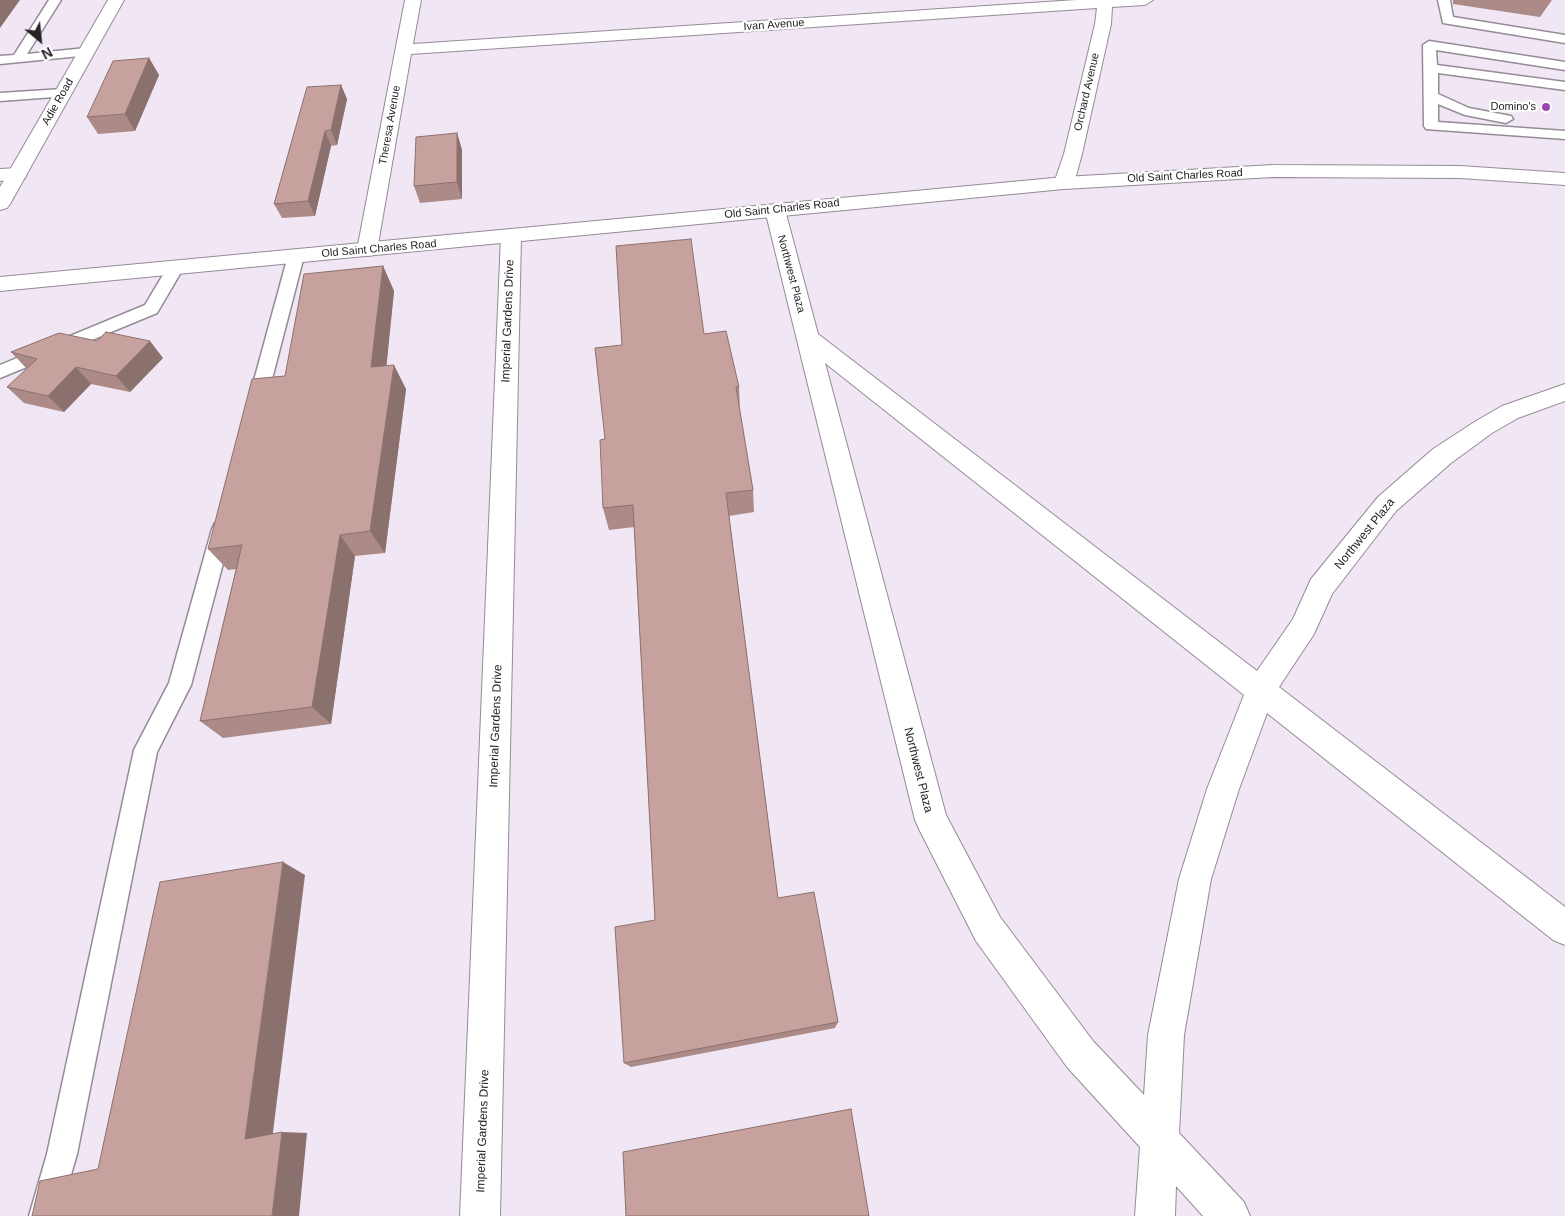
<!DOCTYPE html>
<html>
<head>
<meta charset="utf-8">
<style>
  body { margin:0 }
  #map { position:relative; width:1565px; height:1216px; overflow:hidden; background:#f1e6f3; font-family:Helvetica,sans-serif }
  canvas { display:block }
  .north { position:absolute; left:15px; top:15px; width:50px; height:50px; -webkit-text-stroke:4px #fff; paint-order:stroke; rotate:152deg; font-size:14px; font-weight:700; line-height:20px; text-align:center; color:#262227 }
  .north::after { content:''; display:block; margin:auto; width:18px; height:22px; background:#262227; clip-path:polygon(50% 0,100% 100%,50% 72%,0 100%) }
</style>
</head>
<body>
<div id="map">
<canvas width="1565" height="1216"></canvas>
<div class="north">N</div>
</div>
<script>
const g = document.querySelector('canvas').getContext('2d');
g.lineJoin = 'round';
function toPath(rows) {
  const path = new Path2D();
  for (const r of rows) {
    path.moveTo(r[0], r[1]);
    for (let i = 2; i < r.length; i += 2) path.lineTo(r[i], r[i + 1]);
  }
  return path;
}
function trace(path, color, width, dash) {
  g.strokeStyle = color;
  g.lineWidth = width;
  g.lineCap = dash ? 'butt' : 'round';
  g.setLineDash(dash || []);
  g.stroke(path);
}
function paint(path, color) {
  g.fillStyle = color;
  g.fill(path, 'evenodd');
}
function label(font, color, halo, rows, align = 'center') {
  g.font = font + ' Helvetica,sans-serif';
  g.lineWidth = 4.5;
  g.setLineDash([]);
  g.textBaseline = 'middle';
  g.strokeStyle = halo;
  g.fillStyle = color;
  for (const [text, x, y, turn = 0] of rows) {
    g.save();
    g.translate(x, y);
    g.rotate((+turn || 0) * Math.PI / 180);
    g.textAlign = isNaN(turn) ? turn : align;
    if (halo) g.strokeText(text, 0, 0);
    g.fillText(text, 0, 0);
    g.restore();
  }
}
const service = toPath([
  [49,0,61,0,27,54,86,48,92,52,90,55,0,64,0,56,14,55,49,0],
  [1438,0,1450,0,1453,17,1565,35,1565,43,1443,23,1438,0],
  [1429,41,1565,62,1565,70,1436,50,1437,65,1565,82,1565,90,1438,73,1438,94,1469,108,1511,116,1513,119,1506,123,1465,115,1438,104,1438,122,1565,131,1565,139,1426,129,1424,126,1423,45,1429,41],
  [63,89,68,90,70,93,68,96,0,101,0,93,63,89],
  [296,251,302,252,304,256,265,406,262,411,256,413,250,411,247,406,288,256,290,252,296,251],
  [176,262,182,263,184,267,157,313,0,378,0,365,145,305,170,263,176,262],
  [222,521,229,523,232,529,191,685,157,752,77,1154,59,1216,29,1216,47,1154,134,750,169,683,212,529,215,523,222,521]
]);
const minor = toPath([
  [405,0,421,0,413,44,1076,0,1153,0,1145,5,1112,7,1111,24,1082,154,1074,183,1071,187,1064,189,1057,187,1054,183,1064,154,1095,24,1097,8,411,54,377,250,374,255,367,256,360,255,357,250,405,0],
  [18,168,25,170,27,174,25,178,0,181,0,169,18,168],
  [775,204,782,206,785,210,818,334,1257,671,1293,619,1311,579,1378,497,1433,449,1476,421,1502,406,1565,384,1565,401,1518,418,1492,433,1451,463,1396,511,1332,594,1314,634,1279,687,1565,907,1565,945,1553,940,1267,713,1239,789,1211,879,1184,1035,1179,1133,1244,1202,1250,1216,1203,1216,1176,1186,1175,1216,1135,1216,1140,1147,1067,1067,976,941,920,831,915,820,765,210,768,206,775,204],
  [825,363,1244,695,1207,789,1179,879,1148,1035,1144,1095,1093,1041,1000,917,946,815,825,363],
  [511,230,518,232,521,236,500,1216,460,1216,501,236,504,232,511,230]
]);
const tertiary = toPath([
  [108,0,124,0,10,204,7,208,0,210,0,187,108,0],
  [1273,165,1460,166,1565,173,1565,185,1460,178,1273,177,1064,189,0,291,0,277,1064,177,1273,165]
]);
trace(service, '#958b97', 3);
trace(minor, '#958b97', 2);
trace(tertiary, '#958b97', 2);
paint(service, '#fff');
paint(minor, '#fff');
paint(tertiary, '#fff');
paint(toPath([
  [1453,0,1552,0,1540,17,1453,4],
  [149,58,159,75,135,131,98,134,87,117],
  [341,85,347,99,337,145,331,146,315,216,282,218,274,204],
  [457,133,462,150,462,199,420,203,414,186],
  [383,266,394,291,386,366,406,389,385,553,355,556,331,724,223,738,200,721,236,569,228,570,208,549],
  [704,334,739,387,740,411,753,490,754,512,729,516,778,898,838,1022,835,1028,631,1067,624,1063,655,920,634,527,609,530,603,508,605,439],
  [11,352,163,358,130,392,91,384,64,412,24,403,7,387,27,369]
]), '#ab8a87');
paint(toPath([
  [0,0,20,0,0,28],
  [149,58,159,75,135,131,125,114],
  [341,85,347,99,337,145,331,130],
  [325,131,331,146,315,216,308,201],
  [457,133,462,150,462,199,457,182],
  [383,266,394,291,384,391,371,367],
  [150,341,163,358,130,392,116,376],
  [394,365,406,389,385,553,370,531],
  [76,367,91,384,64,412,48,396],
  [340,535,355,556,331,724,312,707],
  [283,862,305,875,272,1140,245,1139],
  [282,1132,307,1133,299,1216,272,1216]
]), '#8b716e');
const building = toPath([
  [149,58,125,114,87,117,113,61,149,58],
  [341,85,331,130,325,131,308,201,274,204,307,87,341,85],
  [457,133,457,182,414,186,416,137,457,133],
  [691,239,704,334,726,331,739,387,736,387,753,490,726,493,778,898,814,892,838,1022,624,1063,615,927,655,920,633,505,603,508,600,440,605,439,595,348,622,345,616,246,691,239],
  [383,266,371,367,394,365,370,531,340,535,312,707,200,721,242,545,208,549,252,379,285,376,304,274,383,266],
  [106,332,150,341,116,376,76,367,48,396,7,387,37,359,11,352,59,333,97,341,106,332],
  [283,862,245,1139,282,1132,272,1216,32,1216,40,1181,98,1169,160,882,283,862],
  [851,1109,869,1216,626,1216,623,1152,851,1109]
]);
paint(building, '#c7a19d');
trace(building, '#8b716e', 1);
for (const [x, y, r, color] of [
  [1546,107,5,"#9c47b4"]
]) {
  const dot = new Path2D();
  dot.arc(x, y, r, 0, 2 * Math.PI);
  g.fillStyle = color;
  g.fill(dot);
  trace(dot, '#fff', 2);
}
label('11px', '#262227', '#fff', [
  ["Ivan Avenue",774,25,-4],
  ["Orchard Avenue",1087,92,-77],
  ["Adie Road",58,102,-60],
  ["Theresa Avenue",390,125,-80],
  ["Old Saint Charles Road",1185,176,-3],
  ["Old Saint Charles Road",782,209,-6],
  ["Old Saint Charles Road",379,249,-5],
  ["Northwest Plaza",791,274,75]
]);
label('11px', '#262227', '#fff', [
  ["Domino's",1536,107]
], 'right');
label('12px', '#262227', '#fff', [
  ["Imperial Gardens Drive",508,321,-88],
  ["Northwest Plaza",1365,534,-51],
  ["Imperial Gardens Drive",496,726,-88],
  ["Northwest Plaza",918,770,76],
  ["Imperial Gardens Drive",483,1131,-88]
]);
</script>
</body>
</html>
